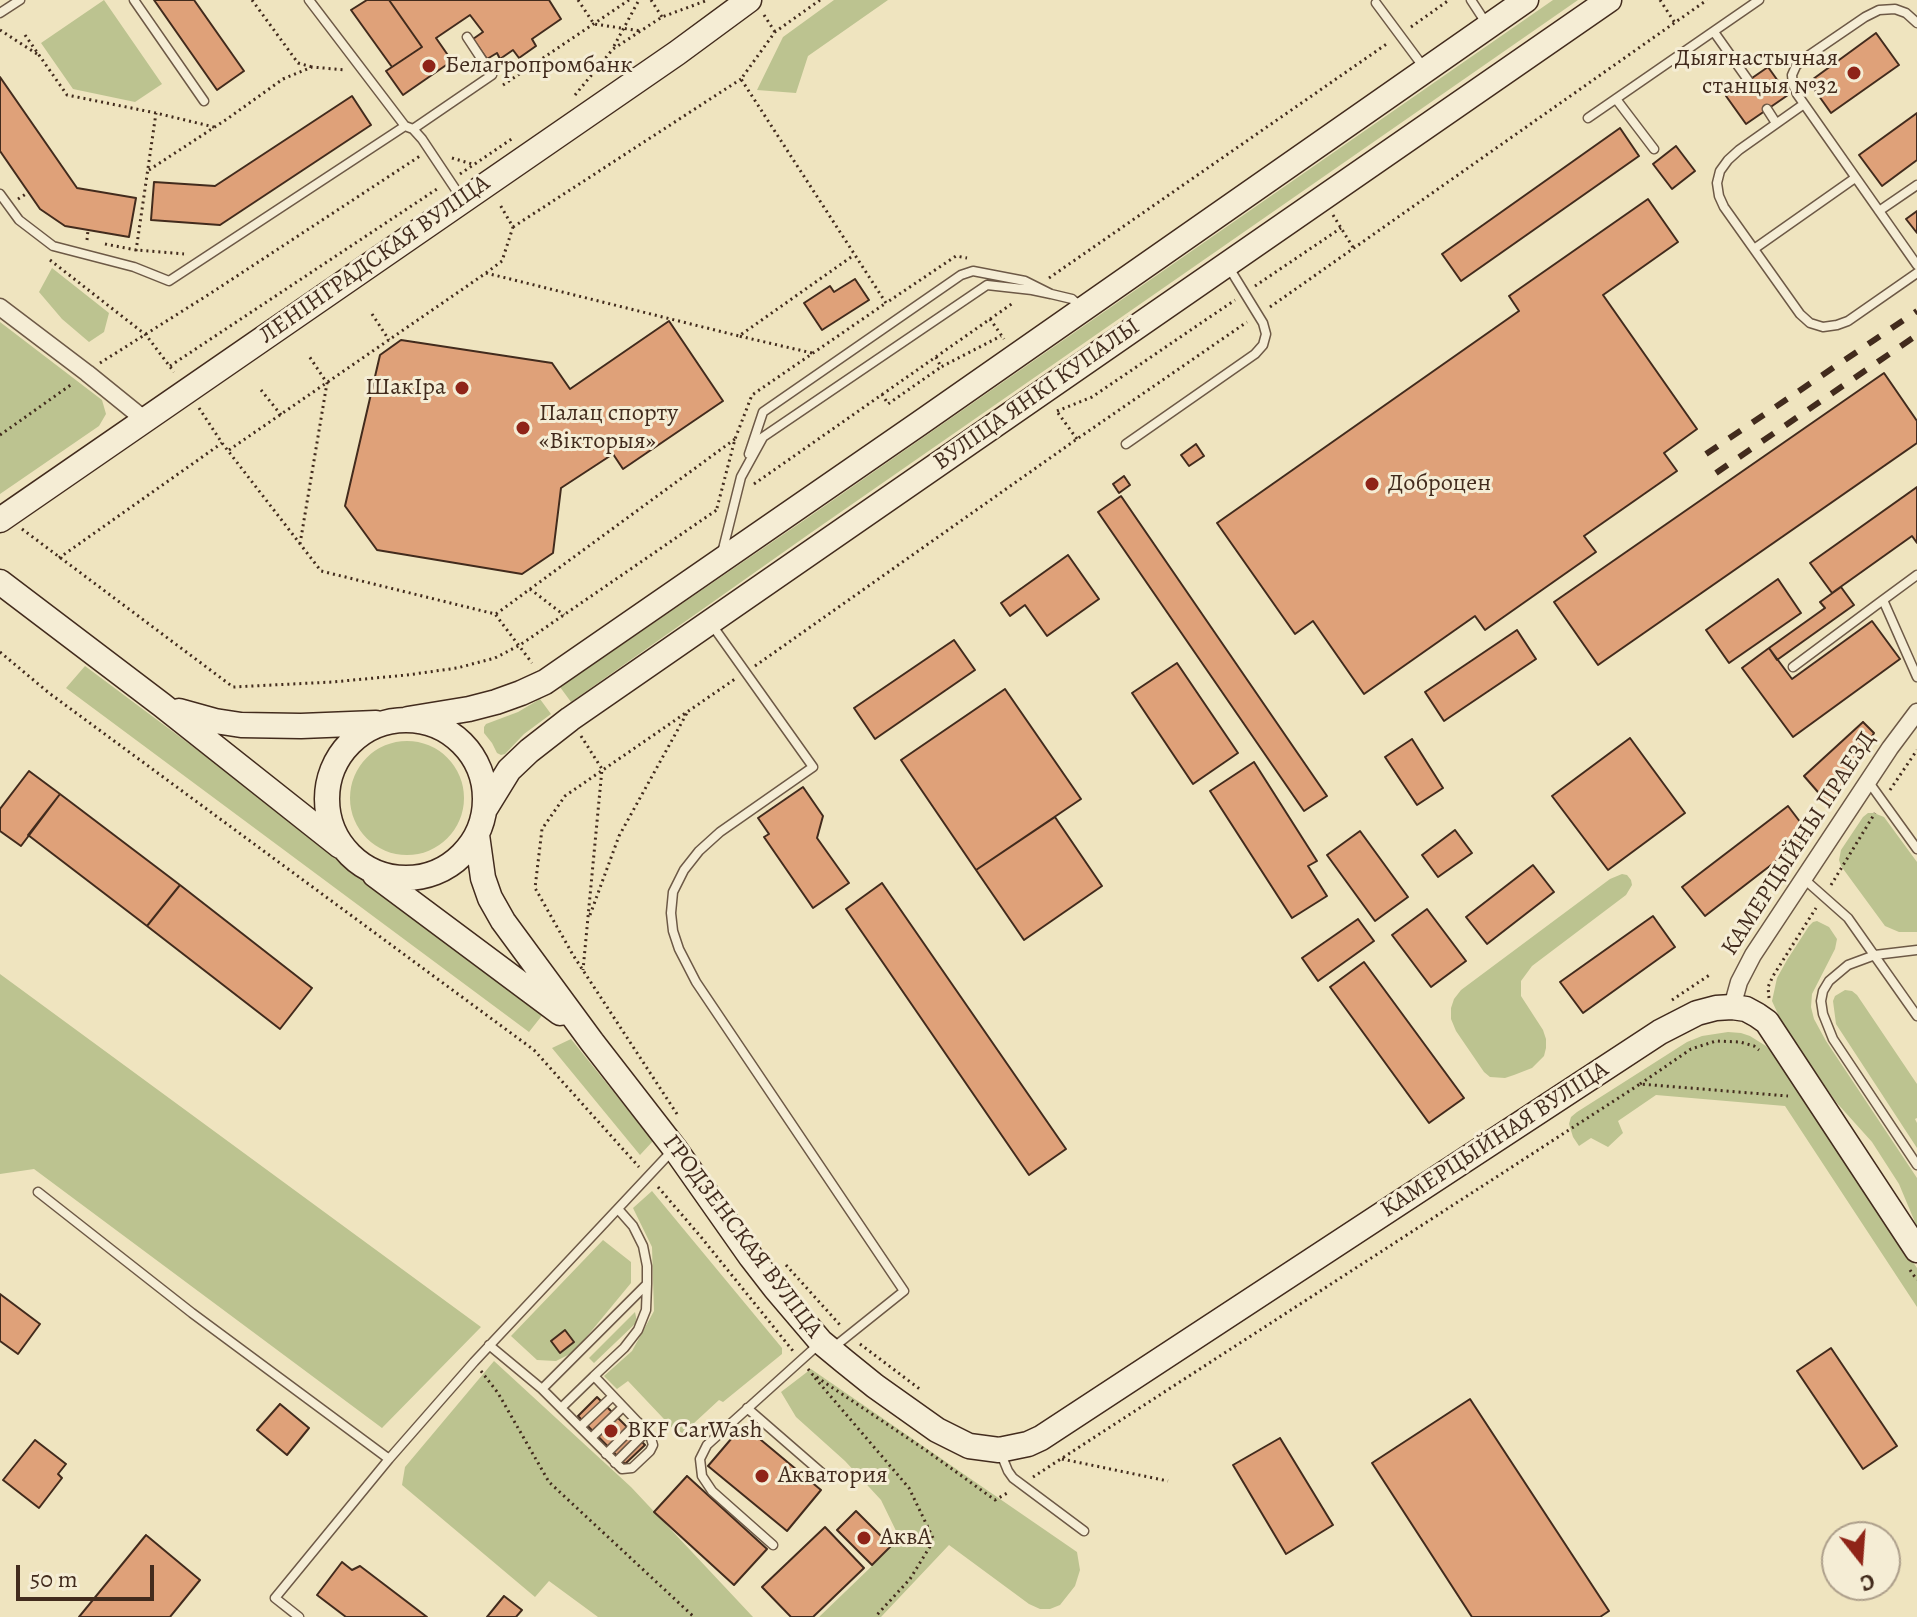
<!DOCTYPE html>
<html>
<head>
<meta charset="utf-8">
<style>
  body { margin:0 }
  #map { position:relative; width:1917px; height:1617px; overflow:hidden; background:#efe4bf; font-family:Alegreya,serif }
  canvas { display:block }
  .north { position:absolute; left:1821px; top:1521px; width:80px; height:80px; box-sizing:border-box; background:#f5edd5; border:2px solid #ad9f8b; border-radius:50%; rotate:163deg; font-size:22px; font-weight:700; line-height:32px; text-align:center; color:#422b1d }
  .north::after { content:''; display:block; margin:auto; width:28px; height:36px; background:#8f2418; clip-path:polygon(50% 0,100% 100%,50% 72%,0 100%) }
  .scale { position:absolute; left:16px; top:1565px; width:138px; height:36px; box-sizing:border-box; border:4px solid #422b1d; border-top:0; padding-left:10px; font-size:24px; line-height:28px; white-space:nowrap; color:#422b1d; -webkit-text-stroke:6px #f5edd5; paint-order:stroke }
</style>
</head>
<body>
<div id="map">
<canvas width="1917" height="1617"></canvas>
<div class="north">С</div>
<div class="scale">50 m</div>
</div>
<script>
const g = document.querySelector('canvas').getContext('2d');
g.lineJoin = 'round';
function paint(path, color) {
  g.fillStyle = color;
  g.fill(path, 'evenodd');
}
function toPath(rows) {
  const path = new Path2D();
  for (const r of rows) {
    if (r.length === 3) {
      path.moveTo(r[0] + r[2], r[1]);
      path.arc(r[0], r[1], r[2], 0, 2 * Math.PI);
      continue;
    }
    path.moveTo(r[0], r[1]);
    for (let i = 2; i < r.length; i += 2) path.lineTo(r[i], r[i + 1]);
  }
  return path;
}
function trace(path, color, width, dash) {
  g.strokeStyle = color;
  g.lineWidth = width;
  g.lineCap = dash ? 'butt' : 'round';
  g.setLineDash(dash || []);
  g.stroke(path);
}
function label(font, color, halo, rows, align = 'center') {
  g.font = font + ' Alegreya,serif';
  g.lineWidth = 6;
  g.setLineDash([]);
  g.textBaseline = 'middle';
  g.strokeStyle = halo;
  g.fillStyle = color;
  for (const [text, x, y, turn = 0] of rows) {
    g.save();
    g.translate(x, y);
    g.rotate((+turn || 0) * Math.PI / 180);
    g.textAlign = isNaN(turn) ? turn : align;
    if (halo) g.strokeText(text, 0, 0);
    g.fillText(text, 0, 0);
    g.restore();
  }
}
paint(toPath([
  [104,0,162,84,135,102,73,89,41,43],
  [834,0,888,0,808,56,796,93,757,90,783,37],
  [1553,0,1578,0,812,532,571,702,560,687,803,521],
  [52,268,109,313,104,332,89,342,62,319,39,292],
  [0,322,102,400,106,414,99,426,0,494],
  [85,666,334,852,544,1013,529,1032,66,688],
  [540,699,551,714,524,734,505,754,501,755,497,753,492,743,484,733,484,727,486,724,518,712],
  [407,798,57],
  [1868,813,1874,813,1884,817,1917,862,1917,932,1899,932,1885,926,1841,866,1839,860,1841,850,1863,817],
  [1622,874,1627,875,1631,880,1632,885,1626,895,1532,966,1521,981,1521,996,1543,1030,1546,1039,1546,1048,1544,1056,1532,1068,1514,1075,1505,1078,1490,1077,1484,1072,1456,1031,1451,1019,1451,1008,1454,999,1461,990,1610,879],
  [1817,921,1829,927,1837,939,1835,949,1812,994,1811,1007,1814,1019,1826,1041,1917,1178,1917,1227,1899,1184,1872,1142,1836,1102,1783,1025,1772,1001,1777,978,1787,960,1809,926,1813,922],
  [0,974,481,1327,382,1428,34,1169,0,1174],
  [1845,990,1852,991,1857,995,1917,1084,1917,1118,1915,1119,1917,1123,1917,1148,1836,1024,1833,1001,1835,996],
  [1728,1032,1741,1033,1750,1036,1766,1046,1774,1055,1917,1268,1917,1307,1785,1106,1656,1095,1618,1121,1623,1133,1608,1147,1591,1138,1579,1146,1573,1137,1569,1124,1571,1117,1577,1112,1687,1042,1702,1036],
  [571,1039,653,1141,640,1155,552,1048],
  [652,1191,782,1348,782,1354,723,1402,719,1400,680,1436,628,1381,617,1389,604,1376,632,1351,654,1311,652,1247,633,1208],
  [603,1240,631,1262,631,1283,574,1352,556,1361,537,1360,511,1336],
  [635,1312,637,1322,594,1363,589,1358],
  [494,1361,631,1487,753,1617,598,1617,549,1581,535,1597,402,1485,405,1467],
  [811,1369,1077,1552,1080,1570,1075,1586,1060,1605,1050,1609,1040,1609,1029,1604,949,1545,881,1617,819,1617,900,1539,881,1500,845,1461,796,1417,781,1392]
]), '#bcc390');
const building = toPath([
  [154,0,194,0,244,71,217,90,154,0],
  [367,0,389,0,422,47,392,67,351,10,367,0],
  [389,0,549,0,561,19,532,39,536,46,519,58,513,50,500,59,497,53,487,59,473,39,483,32,470,15,436,38,452,61,403,95,386,71,422,47,389,0],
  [1876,33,1899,65,1831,113,1809,82,1876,33],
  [1768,67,1788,95,1746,124,1726,96,1768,67],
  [0,77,77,188,136,198,129,237,65,226,40,209,0,151,0,77],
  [352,96,371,125,220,225,151,220,154,182,215,186,352,96],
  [1917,113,1917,160,1882,186,1859,155,1917,113],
  [1620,128,1639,156,1461,281,1442,254,1620,128],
  [1676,146,1695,171,1672,189,1653,164,1676,146],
  [1648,199,1678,242,1603,295,1697,429,1664,453,1677,471,1584,536,1596,552,1485,630,1475,616,1364,694,1313,621,1295,634,1217,523,1519,311,1509,296,1648,199],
  [1917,211,1917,233,1906,219,1917,211],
  [855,279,869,300,822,330,804,303,830,286,834,292,855,279],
  [669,321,723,401,623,469,613,454,561,488,553,553,522,574,377,550,345,506,380,355,401,340,552,363,570,389,669,321],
  [1884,373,1917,421,1917,443,1598,665,1554,602,1884,373],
  [1196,444,1204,456,1189,466,1181,455,1196,444],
  [1124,476,1130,485,1119,493,1113,484,1124,476],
  [1917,487,1917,543,1912,536,1832,593,1810,563,1917,487],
  [1121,496,1327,796,1304,811,1098,512,1121,496],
  [1068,555,1099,599,1047,636,1025,605,1010,616,1001,603,1068,555],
  [1778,579,1801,613,1729,663,1706,630,1778,579],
  [1841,587,1854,605,1777,660,1769,648,1825,608,1820,602,1841,587],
  [1872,621,1900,659,1793,737,1742,668,1769,648,1792,679,1872,621],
  [1517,630,1536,659,1444,721,1425,692,1517,630],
  [954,640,975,670,875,739,854,708,954,640],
  [1177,663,1238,753,1193,784,1132,693,1177,663],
  [1005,689,1081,799,976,870,901,760,1005,689],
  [1863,722,1874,733,1831,807,1804,776,1863,722],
  [1630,738,1685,813,1608,870,1552,796,1630,738],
  [1412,739,1443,788,1417,805,1385,757,1412,739],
  [1254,762,1317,861,1308,866,1327,896,1292,918,1210,791,1254,762],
  [29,771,60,794,21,846,0,831,0,809,29,771],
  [803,787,823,816,817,838,849,883,813,908,764,837,769,834,758,818,803,787],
  [60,794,180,885,147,926,28,835,60,794],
  [1788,806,1810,835,1705,916,1682,887,1788,806],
  [1055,817,1102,886,1024,940,976,870,1055,817],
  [1455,830,1472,853,1438,877,1422,855,1455,830],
  [1360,831,1408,897,1375,921,1327,855,1360,831],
  [1533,865,1554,892,1487,944,1466,917,1533,865],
  [882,883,1066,1149,1029,1175,846,909,882,883],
  [180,885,312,988,280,1029,147,926,180,885],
  [1427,909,1466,961,1431,987,1392,935,1427,909],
  [1653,916,1675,947,1583,1013,1560,982,1653,916],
  [1358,919,1374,941,1318,981,1302,958,1358,919],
  [1364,962,1464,1098,1429,1123,1330,987,1364,962],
  [0,1294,40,1324,18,1354,0,1341,0,1294],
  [565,1330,574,1342,560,1353,551,1341,565,1330],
  [1831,1348,1897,1446,1863,1469,1797,1371,1831,1348],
  [597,1397,645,1445,625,1464,578,1416,597,1397],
  [1470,1399,1609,1611,1600,1617,1472,1617,1372,1463,1470,1399],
  [280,1404,309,1428,287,1455,257,1430,280,1404],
  [743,1425,821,1490,787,1531,708,1466,743,1425],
  [1280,1438,1333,1525,1286,1554,1233,1465,1280,1438],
  [35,1440,66,1464,58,1474,62,1478,39,1508,3,1480,35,1440],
  [687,1476,767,1549,734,1585,654,1512,687,1476],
  [856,1511,891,1546,872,1565,837,1530,856,1511],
  [825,1527,864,1568,813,1617,791,1617,762,1587,825,1527],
  [146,1535,200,1580,170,1617,79,1617,146,1535],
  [342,1562,352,1570,360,1566,427,1617,346,1617,317,1595,342,1562],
  [504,1596,522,1610,516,1617,487,1617,504,1596]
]);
paint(building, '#dfa179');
trace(building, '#422b1d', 2);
const service = toPath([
  [134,0,204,101],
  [309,0,405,126,413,129,422,139,462,199],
  [1471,0,1488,26],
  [1376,3,1425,69],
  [0,13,20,0],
  [1917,23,1906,13,1895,9,1879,10,1865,17,1802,60,1796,66,1792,75,1793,85,1797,94,1917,265],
  [1714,32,1748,80],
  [1616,99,1654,149],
  [1804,104,1739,150,1728,160,1720,171,1717,183,1719,196,1724,207,1800,314,1810,323,1823,327,1837,325,1848,321,1917,273],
  [1767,109,1776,123],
  [1588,118,1759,0],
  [413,129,492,75,467,37],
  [0,194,19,220,53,246,134,267,169,281,405,126],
  [1879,211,1917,185],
  [1754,249,1855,178],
  [1126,444,1255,354,1263,345,1266,334,1263,323,1228,266],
  [749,454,763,412,961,275,973,271,1025,281,1051,294,1072,299,1082,308],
  [722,553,741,477,763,437,987,285,1032,290,1051,294],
  [1917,575,1883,600,1917,677],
  [712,625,813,767,720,832,699,851,684,870,673,892,671,913,673,931,679,949,696,982,904,1291,834,1347],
  [1793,667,1883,600],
  [1868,781,1917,849],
  [1804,879,1848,918,1917,1016],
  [1917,950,1875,955,1848,965,1829,981,1823,991,1821,1001,1823,1014,1833,1039,1917,1165],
  [38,1192,192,1313,389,1459],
  [489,1345,542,1389,647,1284,647,1266,643,1246,633,1226,618,1209],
  [542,1389,622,1469,632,1468,650,1451,653,1445,650,1435,594,1376,624,1348,638,1330,646,1310,647,1284],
  [561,1408,594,1376],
  [747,1408,823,1474],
  [580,1427,613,1396],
  [591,1438,623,1407],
  [606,1454,638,1422],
  [1001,1454,1008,1471,1013,1478,1084,1531],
  [615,1463,647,1431],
  [773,1545,712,1491,702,1476,700,1459,707,1445,818,1345],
  [299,1617,275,1598,389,1459,474,1362,671,1152]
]);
const minor = toPath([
  [0,307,87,373,145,420],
  [1732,1007,1739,982,1753,955,1890,748,1917,712]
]);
const secondary = toPath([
  [0,520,677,53,749,0],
  [0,582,162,705,340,846],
  [179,711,215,721,241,725,301,726,376,723],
  [408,719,469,709,496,702,521,693,545,682,920,423,1526,0],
  [406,799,79],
  [485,809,509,770,529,751,570,719,1609,0],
  [477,835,483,878,490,898,503,921,592,1042,675,1149,751,1257,775,1288,821,1342,844,1361,875,1386,937,1430,969,1446,999,1450,1028,1444,1041,1438,1660,1032,1697,1013,1716,1008,1732,1007,1746,1009,1757,1015,1767,1022,1917,1250],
  [375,875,560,1013]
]);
trace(service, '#6d5946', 11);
trace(minor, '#6d5946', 19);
trace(secondary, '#422b1d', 27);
trace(toPath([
  [252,0,298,63,312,67],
  [578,0,594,24,641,31],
  [651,0,662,17],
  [820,0,775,32,741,79,886,303,956,256,967,258],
  [1660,0,1675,23],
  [764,15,775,32],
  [1411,27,1449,0],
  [0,30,37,54],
  [25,35,67,95,156,113,214,127],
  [614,46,639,0],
  [503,85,629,0],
  [575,95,613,49,662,17,708,0],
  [452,158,472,164],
  [149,170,227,119,283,79,312,67,346,70],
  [460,174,513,138],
  [18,199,29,192],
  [1333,215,1354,249],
  [513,227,741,79],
  [87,240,88,230],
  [105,244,136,250,184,254],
  [136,251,156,113],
  [50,260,146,335,174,372],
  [486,273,502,261,513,227,499,203],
  [1049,278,1388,43],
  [1255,286,1341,228],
  [1270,307,1707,0],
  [372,314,389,340],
  [990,319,1004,339],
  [812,353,739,336,854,255],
  [936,357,941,367,1001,336],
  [100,363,211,293,420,156],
  [170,366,440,187],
  [261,390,281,415],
  [882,394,888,404,941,367],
  [199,408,222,443,321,571,495,614,532,663],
  [1057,411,1092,397,1235,300],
  [1058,413,1077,439],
  [0,435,72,384],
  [229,450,486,273,739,336],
  [754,484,1013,303],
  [717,508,735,439,752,395,886,303],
  [22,529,233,687,332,682,407,675,457,668,495,658,520,645,718,509],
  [300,544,327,383,309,356],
  [59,558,222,443],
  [530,589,564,615],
  [496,614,735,439],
  [0,652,49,693,534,1050,639,1167],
  [755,666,1077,439,1247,322],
  [581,736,602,769,583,970],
  [1890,790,1917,750],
  [1831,885,1875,813],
  [590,915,619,836,687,713],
  [1769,998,1768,987,1773,976,1816,908],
  [1672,1000,1711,974],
  [1640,1084,1691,1049,1716,1041,1740,1042,1754,1046,1759,1050],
  [677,1114,573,955,535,888,542,829,565,796,735,679],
  [658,1187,701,1237,793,1351],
  [786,1265,840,1325],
  [1910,1270,1917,1280],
  [860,1344,921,1390],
  [808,1369,812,1374,927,1451,995,1500,1009,1492],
  [481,1371,498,1393,549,1482,694,1617],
  [815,1378,909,1488,934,1540,910,1579,875,1617],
  [1062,1459,1168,1481],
  [1033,1477,1640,1084,1788,1096]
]), '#422b1d', 3, [2, 4]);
trace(service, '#f5edd5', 8);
trace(minor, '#f5edd5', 16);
trace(secondary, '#f5edd5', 24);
trace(toPath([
  [1706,454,1917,311],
  [1716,473,1917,335]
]), '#422b1d', 6, [14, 14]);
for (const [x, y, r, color] of [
  [429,66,8,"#8f2418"],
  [1854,73,8,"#8f2418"],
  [462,388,8,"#8f2418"],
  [523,428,8,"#8f2418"],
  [1372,484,8,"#8f2418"],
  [611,1431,8,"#8f2418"],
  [762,1476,8,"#8f2418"],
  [864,1538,8,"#8f2418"]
]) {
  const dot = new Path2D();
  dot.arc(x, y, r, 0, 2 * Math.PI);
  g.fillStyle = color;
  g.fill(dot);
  trace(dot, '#f5edd5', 3);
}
label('24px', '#422b1d', '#f5edd5', [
  ["Дыягнастычная",1838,59,"right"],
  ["станцыя №32",1838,87,"right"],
  ["Белагропромбанк",445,66],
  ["ШакІра",446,388,"right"],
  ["Палац спорту",539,414],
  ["«Вікторыя»",539,442],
  ["Доброцен",1388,484],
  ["BKF CarWash",627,1431],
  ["Акватория",778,1476],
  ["АквА",880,1538]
], 'left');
label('24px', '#422b1d', '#f5edd5', [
  ["ЛЕНІНГРАДСКАЯ ВУЛІЦА",375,260,-35],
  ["ВУЛІЦА ЯНКІ КУПАЛЫ",1037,395,-35],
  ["КАМЕРЦЫЙНЫ ПРАЕЗД",1799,844,-57],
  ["КАМЕРЦЫЙНАЯ ВУЛІЦА",1495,1140,-33],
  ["ГРОДЗЕНСКАЯ ВУЛІЦА",742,1237,53]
]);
</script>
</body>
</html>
